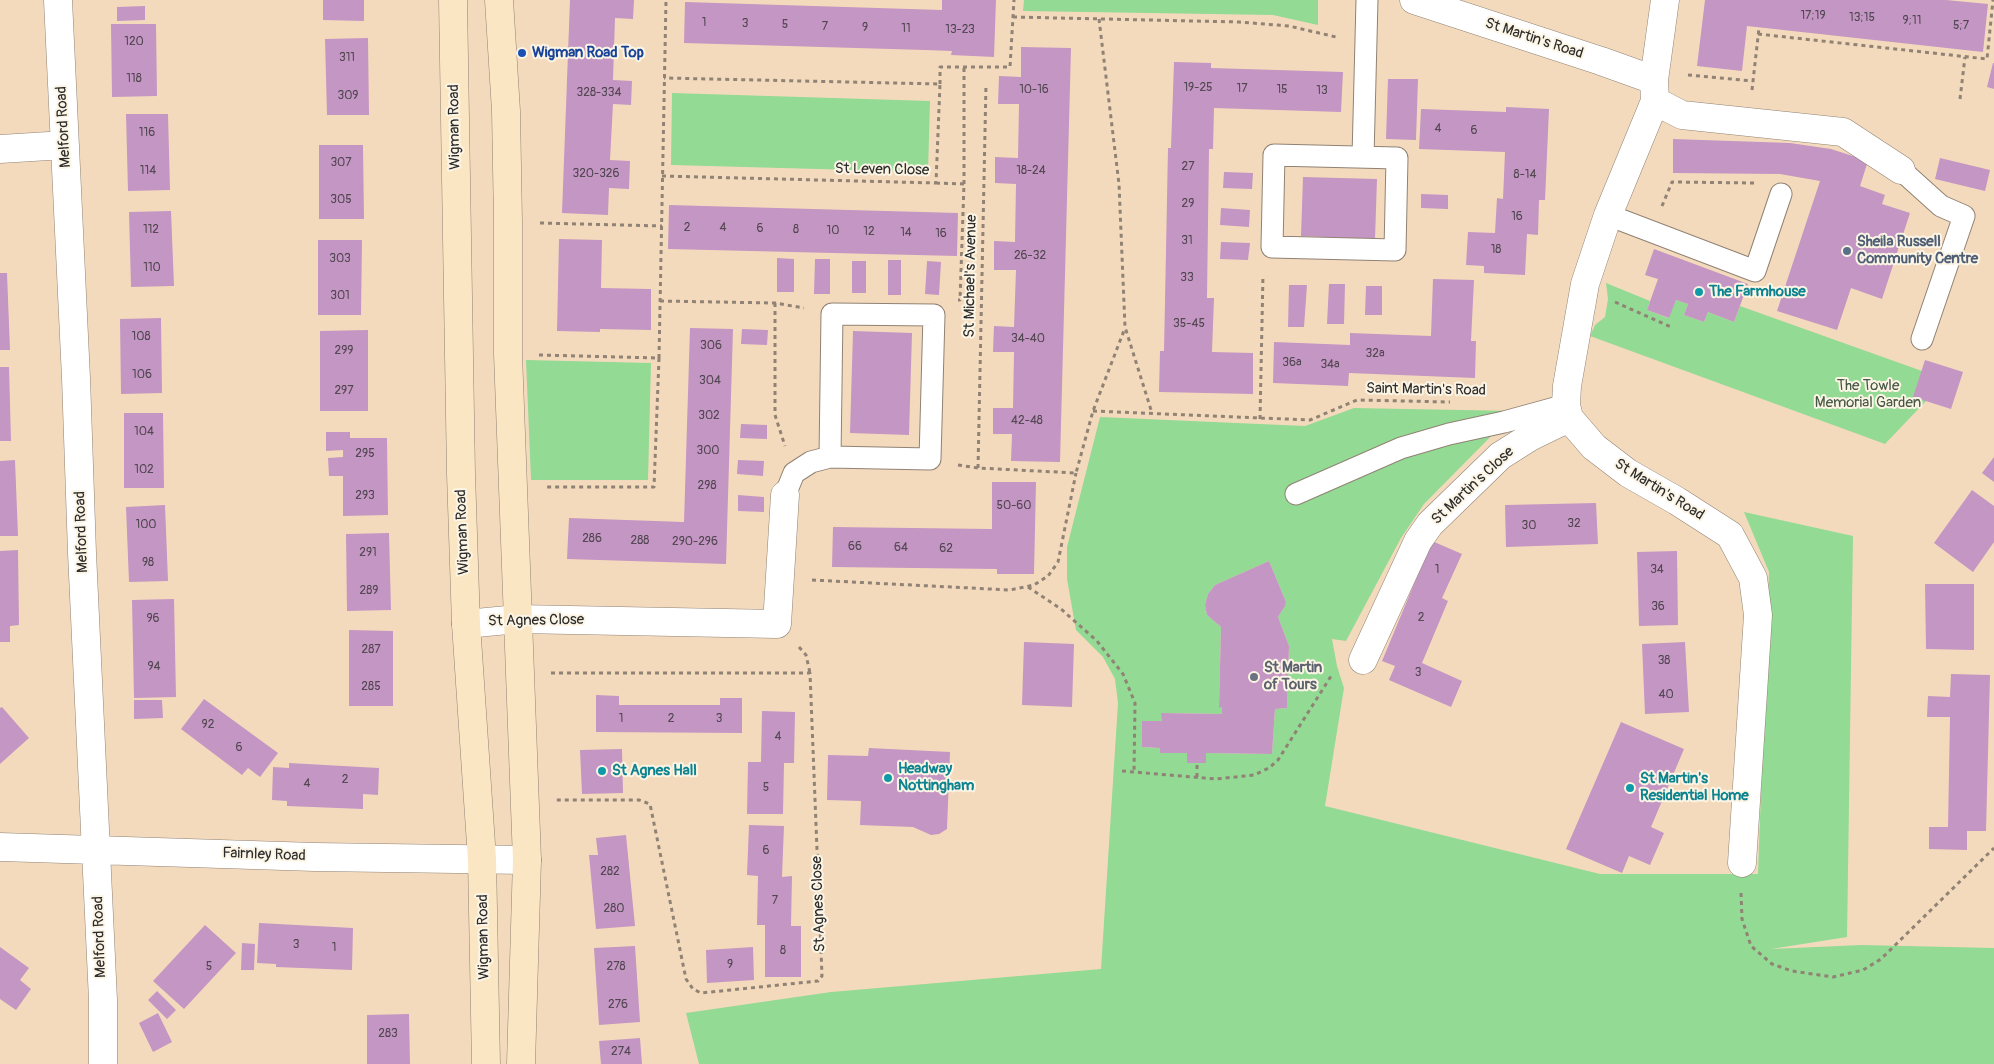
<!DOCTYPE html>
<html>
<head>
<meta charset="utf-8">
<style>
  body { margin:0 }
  canvas { display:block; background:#f4dabc }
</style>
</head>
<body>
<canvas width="1994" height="1064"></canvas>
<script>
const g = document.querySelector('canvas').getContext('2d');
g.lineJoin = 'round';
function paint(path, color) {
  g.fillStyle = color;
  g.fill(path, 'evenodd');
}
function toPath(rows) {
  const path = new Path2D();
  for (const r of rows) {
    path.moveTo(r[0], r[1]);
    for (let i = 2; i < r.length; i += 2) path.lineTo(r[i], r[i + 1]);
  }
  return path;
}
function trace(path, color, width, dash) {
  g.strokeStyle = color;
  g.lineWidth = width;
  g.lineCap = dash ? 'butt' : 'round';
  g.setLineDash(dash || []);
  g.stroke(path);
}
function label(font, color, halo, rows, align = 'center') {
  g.font = font + ' Pangolin,sans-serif';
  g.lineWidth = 4;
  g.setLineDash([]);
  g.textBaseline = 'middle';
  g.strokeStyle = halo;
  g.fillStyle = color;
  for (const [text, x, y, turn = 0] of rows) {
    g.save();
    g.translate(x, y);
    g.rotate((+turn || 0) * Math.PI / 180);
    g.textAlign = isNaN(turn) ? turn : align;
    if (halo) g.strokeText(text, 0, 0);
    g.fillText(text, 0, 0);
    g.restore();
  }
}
paint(toPath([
  [1024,0,1318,0,1318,25,1273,15,1023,11],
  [672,93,930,101,928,172,671,165],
  [1606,283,1650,301,1647,310,1668,318,1676,300,1688,304,1684,315,1704,322,1708,312,1734,322,1740,306,1922,371,1926,401,1885,444,1590,336,1595,325,1605,317,1608,299],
  [526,360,651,363,648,480,531,480],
  [1354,408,1516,411,1424,504,1401,538,1346,641,1332,639,1337,666,1344,688,1325,806,1600,874,1758,874,1769,572,1744,512,1853,536,1847,937,1771,949,1861,945,1994,948,1994,1064,699,1064,686,1013,831,992,1101,969,1118,703,1115,679,1103,657,1076,630,1067,579,1067,547,1100,417,1305,426],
  [1269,561,1286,602,1285,606,1278,617,1289,646,1287,708,1275,709,1272,754,1206,753,1206,763,1187,763,1187,753,1160,753,1160,748,1142,747,1142,721,1162,721,1162,713,1222,714,1222,707,1219,707,1221,627,1207,615,1205,605,1208,594,1215,585]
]), '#93da94');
paint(toPath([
  [323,0,364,0,364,21,323,20],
  [570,0,634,0,633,19,615,18,613,80,632,81,631,105,613,104,610,160,630,161,629,189,609,188,608,215,562,213],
  [942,0,996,0,994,57,951,55,952,51,925,50,684,43,685,2,942,10],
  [1705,0,1946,0,1988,4,1983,52,1747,26,1742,71,1697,66],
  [145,6,145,20,117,21,117,7],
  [111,24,156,24,157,96,112,97],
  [368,38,369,115,327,115,325,39],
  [1021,47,1071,48,1060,462,1011,461,1012,434,993,434,993,408,1013,408,1014,352,993,352,994,326,1014,327,1016,270,994,270,994,241,1015,242,1016,184,995,183,995,157,1018,158,1019,104,998,104,999,76,1021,77],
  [1174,62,1211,63,1211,68,1343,72,1341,112,1214,108,1213,149,1209,149,1207,298,1214,298,1212,352,1253,353,1253,394,1159,392,1160,351,1164,351,1168,148,1171,148],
  [1993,63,1994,63,1994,89,1987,87],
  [1388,79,1418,79,1416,140,1386,139],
  [1506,107,1549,109,1545,200,1539,200,1538,235,1527,234,1525,275,1484,273,1484,266,1466,265,1468,232,1495,233,1497,198,1503,199,1505,152,1419,149,1421,109,1506,112],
  [126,114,168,114,170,190,128,191],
  [1673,139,1790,143,1831,149,1868,161,1860,186,1885,195,1882,204,1910,213,1882,299,1851,288,1837,330,1777,311,1820,181,1780,174,1673,173],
  [319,145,363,145,364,219,319,219],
  [1940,158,1990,170,1985,191,1935,179],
  [1224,172,1253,173,1252,189,1223,188],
  [1303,177,1377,179,1375,239,1301,236],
  [1421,194,1448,195,1448,209,1421,208],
  [669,205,958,213,957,256,668,249],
  [1221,208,1250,210,1249,227,1220,225],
  [171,211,174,286,131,287,129,212],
  [559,239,602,240,601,288,651,289,651,330,600,329,600,332,557,331],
  [318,240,362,240,361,315,318,315],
  [1221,242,1250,243,1248,260,1220,259],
  [1654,249,1748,284,1734,322,1708,312,1704,322,1684,315,1688,304,1676,300,1669,318,1647,310,1658,279,1645,275],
  [777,258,794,259,794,292,777,292],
  [815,259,830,259,830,294,814,294],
  [888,260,901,260,901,295,888,295],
  [852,261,866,261,866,293,852,293],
  [927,261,941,262,939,295,925,294],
  [0,273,7,273,10,350,0,350],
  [1433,279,1474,280,1471,341,1476,341,1475,378,1349,373,1348,386,1273,383,1274,342,1350,345,1350,333,1431,336],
  [1329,284,1345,284,1344,324,1327,324],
  [1289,285,1307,285,1304,327,1288,327],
  [1366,286,1382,286,1382,315,1365,315],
  [161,318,162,393,121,394,120,319],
  [690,328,733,329,726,564,567,559,569,518,684,522],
  [742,329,768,330,767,345,741,344],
  [368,330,368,411,320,411,320,331],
  [853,331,912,333,909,435,850,433],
  [1925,360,1963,372,1951,409,1913,397],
  [0,367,9,367,11,441,0,441],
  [124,413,163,413,164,488,124,488],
  [741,424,767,425,767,439,740,438],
  [326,432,350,432,350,438,387,438,388,515,343,516,343,476,329,476,328,458,343,457,343,450,326,451],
  [1994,457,1994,482,1982,473],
  [15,460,18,536,0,536,0,461],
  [738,460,764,461,763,476,737,474],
  [992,482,1036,482,1034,574,997,574,997,569,832,567,833,527,992,529],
  [1972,490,1994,506,1994,542,1973,572,1934,543],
  [738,495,764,497,764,512,738,511],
  [1596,503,1598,544,1506,547,1505,505],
  [165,505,168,581,129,582,126,507],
  [389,533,391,610,347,611,346,534],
  [1432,541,1462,554,1442,598,1448,601,1422,663,1462,681,1451,707,1389,680,1395,666,1382,661],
  [18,550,19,625,10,626,10,642,0,642,0,551],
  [1677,551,1678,625,1639,626,1637,552],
  [1269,561,1286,602,1285,606,1278,617,1289,646,1287,708,1275,709,1272,754,1206,753,1206,763,1187,763,1187,753,1160,753,1160,748,1142,747,1142,721,1162,721,1161,713,1222,714,1222,707,1219,708,1221,627,1207,615,1205,605,1208,594,1215,585],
  [1925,584,1974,584,1974,650,1926,649],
  [174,599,176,697,134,698,132,600],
  [349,630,393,631,393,706,349,706],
  [1024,642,1074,644,1072,707,1022,705],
  [1685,642,1689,712,1645,714,1642,644],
  [1951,674,1990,675,1986,831,1967,831,1967,850,1929,849,1929,827,1948,827,1950,717,1927,717,1928,696,1950,697],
  [596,695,619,696,619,705,720,705,720,698,742,698,742,733,596,732],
  [204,699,278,753,260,777,248,768,242,775,181,729],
  [134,700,162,700,163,718,134,719],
  [2,707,29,738,0,764,0,708],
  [762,711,795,712,794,763,784,763,783,814,747,814,748,762,761,762],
  [1621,722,1684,749,1651,827,1664,833,1650,865,1629,856,1622,873,1566,849],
  [869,748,950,752,947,829,939,834,931,835,913,827,860,825,861,801,827,800,828,755,868,756],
  [622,749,623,793,582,794,580,750],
  [289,763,379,768,378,795,363,794,363,809,287,806,287,801,272,800,273,767,289,768],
  [749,825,784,826,782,877,792,876,791,926,801,926,801,977,765,977,765,925,757,925,758,876,747,875],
  [626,835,635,926,596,929,589,855,598,855,596,838],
  [259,923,353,928,352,970,276,967,276,964,257,963],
  [205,925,236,953,184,1009,153,981],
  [242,943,255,944,254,970,241,970],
  [635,946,640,1022,599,1025,594,948],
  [0,947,29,968,20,980,31,989,16,1010,0,999],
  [753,947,754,980,707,983,706,950],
  [157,991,176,1010,167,1019,148,1000],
  [158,1013,172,1042,153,1052,139,1023],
  [409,1014,410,1064,367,1064,367,1015],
  [640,1038,642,1064,601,1064,599,1041]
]), '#c496c3');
const lane = toPath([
  [1274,155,1397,158,1395,250,1272,247,1274,155],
  [1363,157,1367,0],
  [1901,170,1941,206,1964,216,1922,339],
  [1608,215,1755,271,1781,194],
  [1296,494,1401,448,1449,434,1504,422,1566,405],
  [785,495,794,473,811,462,830,457,930,459,934,315,832,314,830,457]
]);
const street = toPath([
  [58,0,76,378,82,553,103,1000,103,1064],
  [1414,0,1601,61,1654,80],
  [1665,0,1654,80,1655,101,1608,215,1585,284,1567,386,1566,405,1569,418,1594,447,1628,473,1677,501,1730,535,1753,578,1758,615,1742,863],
  [1655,101,1682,115,1843,132,1901,170],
  [0,149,65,145],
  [466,624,518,619,777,624,785,495],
  [1363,660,1418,541,1430,524,1500,456,1530,437,1569,418],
  [0,847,315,857,527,860]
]);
const secondary = toPath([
  [453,0,461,474,466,624,482,859,486,1064],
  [499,0,506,111,508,222,508,354,527,860,521,1064]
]);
trace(lane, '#908274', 23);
trace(street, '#908274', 29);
trace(secondary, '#908274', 29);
trace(toPath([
  [1013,17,1239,22,1289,26,1336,37],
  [1099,19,1119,184,1125,327,1152,413],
  [1758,34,1987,59,1993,0],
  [1688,75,1753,81],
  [940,84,940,67,1010,67,1014,0],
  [1752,90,1759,28],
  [1960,99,1965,57],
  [662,176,936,183,940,84,664,78],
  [936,183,964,184,960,300,958,300],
  [964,184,964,68],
  [1662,206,1672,182,1755,183],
  [540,223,662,226],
  [660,301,775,303,804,308],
  [1615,302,1671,327],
  [775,303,775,415,785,446],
  [539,355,659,358,654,487,544,487],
  [659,358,666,0],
  [1093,411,1310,420,1357,400,1450,402],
  [1260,419,1263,275],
  [958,465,978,468,1076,473,1093,411,1125,328],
  [978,468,986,84],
  [812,580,1010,590,1034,585,1048,576,1058,562,1076,473],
  [1028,587,1061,609,1097,641,1123,674,1135,703,1134,772],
  [799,647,806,655,810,673],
  [551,673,810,673,822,976,818,981,701,993,693,989,686,979,650,804,639,800,556,800],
  [1122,771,1216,779,1254,775,1269,768,1278,760,1333,673],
  [1197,777,1197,763],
  [1741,893,1742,919,1751,946,1772,964,1792,971,1833,977,1863,970,1881,959,1994,848]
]), '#908274', 3, [4, 4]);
trace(lane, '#fff', 21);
trace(street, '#fff', 28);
trace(secondary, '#fbe6c3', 28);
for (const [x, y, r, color] of [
  [522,53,5,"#1a4fb4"],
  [1847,251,5,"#5c6f8a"],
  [1699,292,5,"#0f9aa8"],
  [1254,677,5,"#6b7280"],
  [602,771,5,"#0f9aa8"],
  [888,778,5,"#0f9aa8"],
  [1630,788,5,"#0f9aa8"]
]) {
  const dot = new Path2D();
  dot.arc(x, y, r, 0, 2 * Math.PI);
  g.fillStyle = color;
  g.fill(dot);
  trace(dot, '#fcf5e5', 2);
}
label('12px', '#514651', null, [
  ["17;19",1813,16],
  ["13;15",1862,18],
  ["9;11",1912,21],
  ["1",704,23],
  ["3",745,24],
  ["5",785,25],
  ["5;7",1961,26],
  ["7",825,27],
  ["9",865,28],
  ["11",906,29],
  ["13-23",960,30],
  ["120",134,42],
  ["311",347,58],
  ["118",134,79],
  ["19-25",1198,88],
  ["17",1242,89],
  ["10-16",1034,90],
  ["15",1282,90],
  ["13",1322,91],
  ["328-334",599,93],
  ["309",348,96],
  ["4",1438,129],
  ["6",1474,131],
  ["116",147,133],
  ["307",341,163],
  ["27",1188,167],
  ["114",148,171],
  ["18-24",1031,171],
  ["320-326",596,174],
  ["8-14",1525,175],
  ["305",341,200],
  ["29",1188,204],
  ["16",1517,217],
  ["2",687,228],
  ["4",723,228],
  ["6",760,229],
  ["112",151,230],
  ["8",796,230],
  ["10",833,231],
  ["12",869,232],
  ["14",906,233],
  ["16",941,234],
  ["31",1187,241],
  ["18",1496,250],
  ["26-32",1030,256],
  ["303",340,259],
  ["110",152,268],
  ["33",1187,278],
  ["301",340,296],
  ["35-45",1189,324],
  ["108",141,337],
  ["34-40",1028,339],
  ["306",711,346],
  ["299",344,351],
  ["32a",1375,354],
  ["36a",1292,363],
  ["34a",1330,365],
  ["106",142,375],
  ["304",710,381],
  ["297",344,391],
  ["302",709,416],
  ["42-48",1027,421],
  ["104",144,432],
  ["300",708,451],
  ["295",365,454],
  ["102",144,470],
  ["298",707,486],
  ["293",365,496],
  ["50-60",1014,506],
  ["32",1574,524],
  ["100",146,525],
  ["30",1529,526],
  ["286",592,539],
  ["288",640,541],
  ["290-296",695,542],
  ["66",855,547],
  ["64",901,548],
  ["62",946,549],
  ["291",368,553],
  ["98",148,563],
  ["1",1437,570],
  ["34",1657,570],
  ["289",369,591],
  ["36",1658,607],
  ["2",1421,618],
  ["96",153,619],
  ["287",371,650],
  ["38",1664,661],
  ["94",154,667],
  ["3",1418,673],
  ["285",371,687],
  ["40",1666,695],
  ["1",621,719],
  ["2",671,719],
  ["3",719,719],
  ["92",208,725],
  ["4",778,737],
  ["6",239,748],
  ["2",345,780],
  ["4",307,784],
  ["5",766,788],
  ["6",766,851],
  ["282",610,872],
  ["7",775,901],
  ["280",614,909],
  ["3",296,945],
  ["1",334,948],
  ["8",783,951],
  ["9",730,965],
  ["5",209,967],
  ["278",616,967],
  ["276",618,1005],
  ["283",388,1034],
  ["274",621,1052]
]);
label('15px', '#2b2b2b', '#fcf5e5', [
  ["St Martin's Road",1534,39,18],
  ["Melford Road",64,127,-93],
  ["Wigman Road",455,127,-91],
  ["St Leven Close",882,170,1],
  ["St Michael's Avenue",971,276,-89],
  ["Saint Martin's Road",1426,390,1],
  ["St Martin's Close",1473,486,-43],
  ["St Martin's Road",1659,490,32],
  ["Melford Road",82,532,-92],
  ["Wigman Road",463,532,-92],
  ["St Agnes Close",536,621,-1],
  ["Fairnley Road",264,855,2],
  ["St Agnes Close",819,904,-92],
  ["Melford Road",100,937,-92],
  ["Wigman Road",484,937,-91]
]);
label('bold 15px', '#164399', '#fcf5e5', [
  ["Wigman Road Top",532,53]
], 'left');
label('bold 15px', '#4e5e75', '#fcf5e5', [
  ["Sheila Russell",1857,242],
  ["Community Centre",1857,259]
], 'left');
label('bold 15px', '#0d838f', '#fcf5e5', [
  ["The Farmhouse",1709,292],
  ["Headway",898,769],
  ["Nottingham",898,786],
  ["St Agnes Hall",612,771],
  ["St Martin's",1640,779],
  ["Residential Home",1640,796]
], 'left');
label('15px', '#455745', '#fcf5e5', [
  ["The Towle",1868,386],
  ["Memorial Garden",1868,403]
]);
label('bold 15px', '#5b616d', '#fcf5e5', [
  ["St Martin",1264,668],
  ["of Tours",1264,685]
], 'left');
</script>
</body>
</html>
